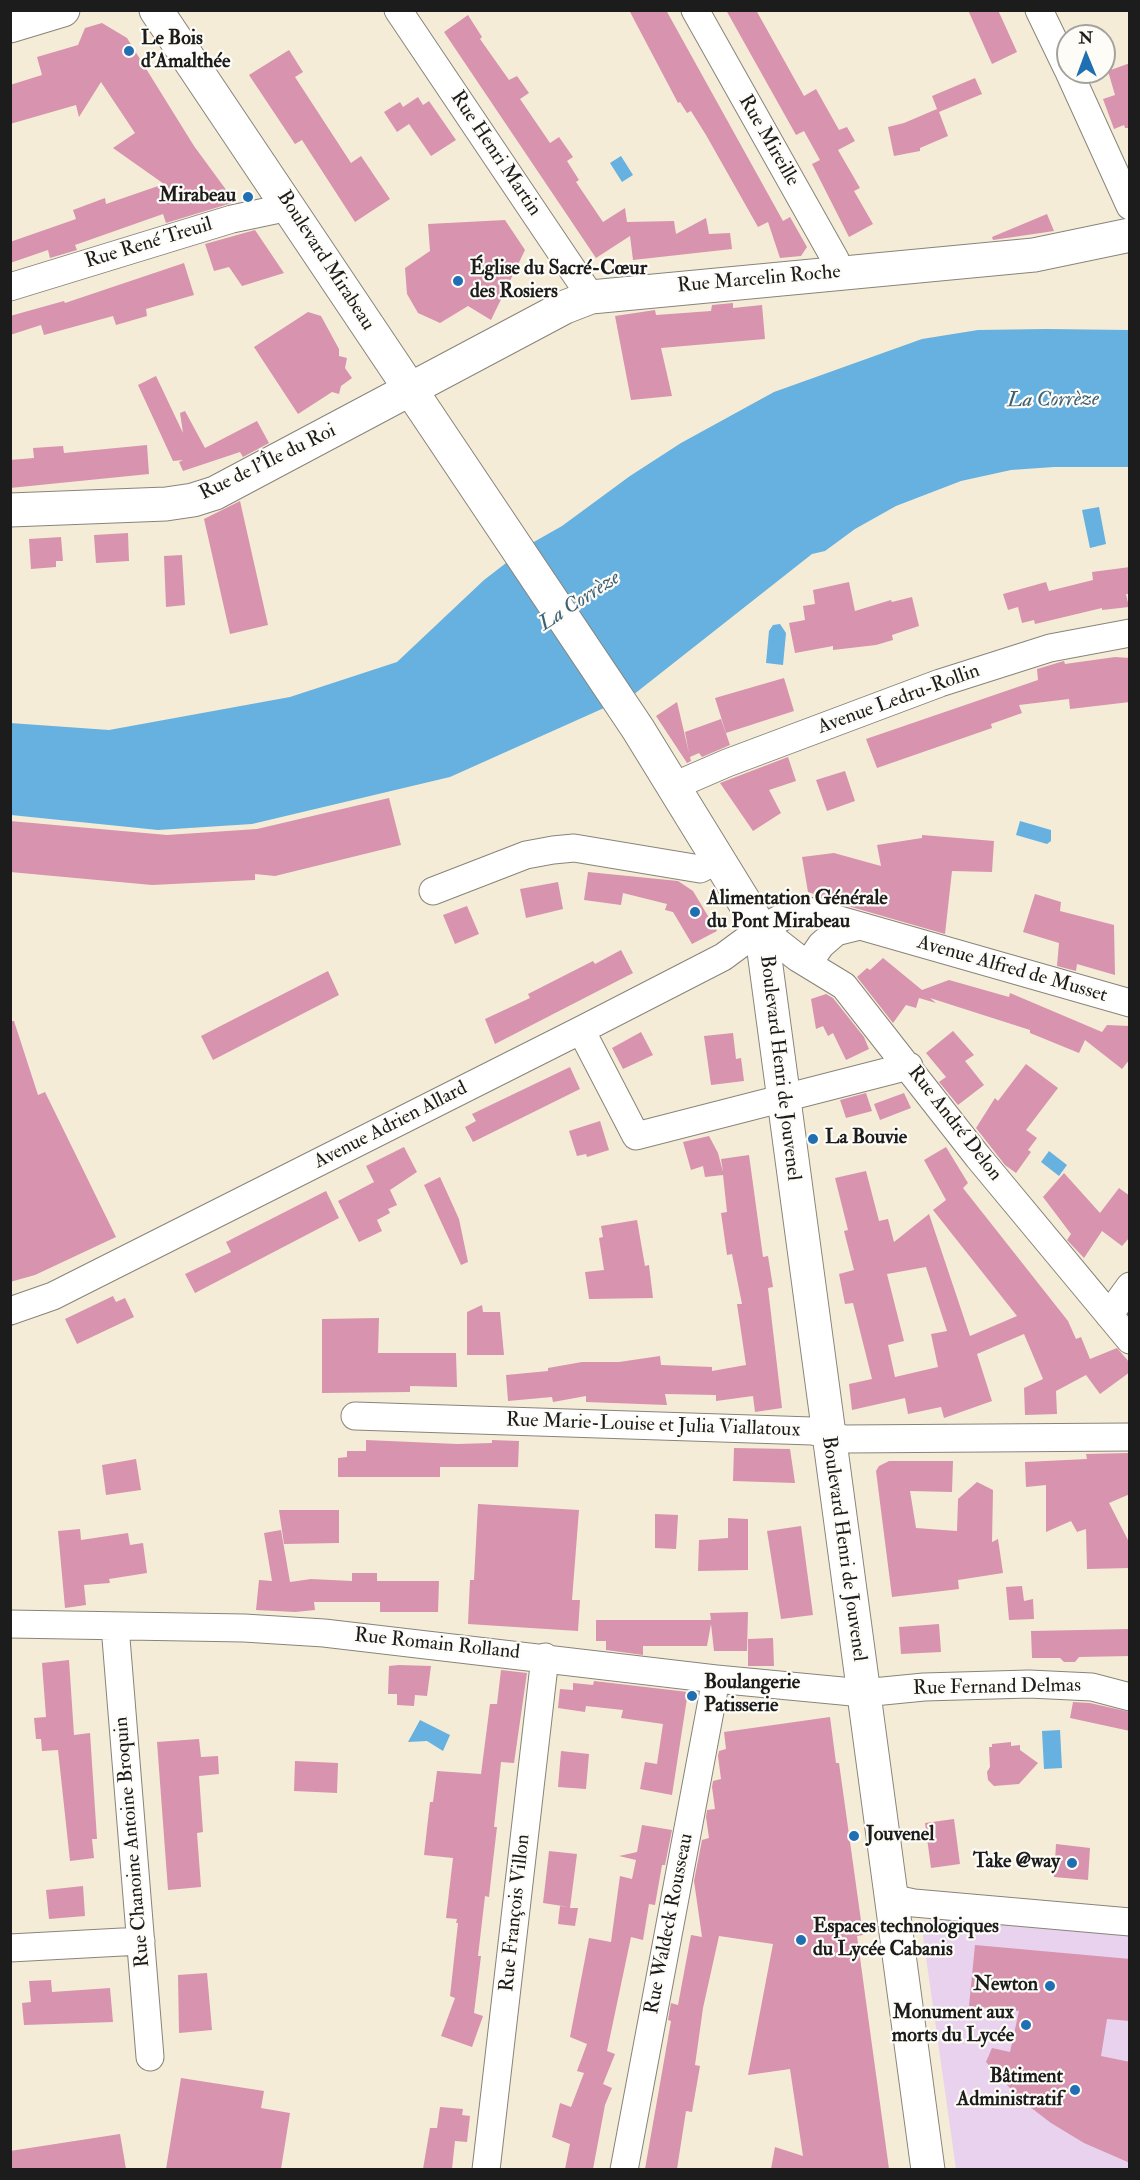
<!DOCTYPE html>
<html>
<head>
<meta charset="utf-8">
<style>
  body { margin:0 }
  #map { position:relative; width:1140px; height:2180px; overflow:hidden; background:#f4ecd7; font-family:"IM FELL Double Pica",serif }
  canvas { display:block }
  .frame { position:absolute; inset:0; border:12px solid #1c1c1c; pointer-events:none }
  .north { position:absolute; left:1056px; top:24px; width:60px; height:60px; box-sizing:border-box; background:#fdfcf7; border:2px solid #a3a29f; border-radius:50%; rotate:359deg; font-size:16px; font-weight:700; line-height:24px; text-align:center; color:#1c1c1c }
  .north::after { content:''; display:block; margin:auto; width:21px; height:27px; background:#1f6fb2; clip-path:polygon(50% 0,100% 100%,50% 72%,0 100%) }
</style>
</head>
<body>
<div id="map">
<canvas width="1140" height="2180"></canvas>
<div class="frame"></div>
<div class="north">N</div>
</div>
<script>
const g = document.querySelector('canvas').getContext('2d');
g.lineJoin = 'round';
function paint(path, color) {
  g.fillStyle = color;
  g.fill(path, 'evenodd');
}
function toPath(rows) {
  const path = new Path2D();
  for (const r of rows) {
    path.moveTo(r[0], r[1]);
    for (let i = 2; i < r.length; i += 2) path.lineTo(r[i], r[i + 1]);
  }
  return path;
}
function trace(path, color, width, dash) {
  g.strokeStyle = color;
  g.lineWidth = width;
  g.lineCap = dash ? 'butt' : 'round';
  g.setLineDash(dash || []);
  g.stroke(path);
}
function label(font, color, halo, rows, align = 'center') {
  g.font = font + ' "IM FELL Double Pica",serif';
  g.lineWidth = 4.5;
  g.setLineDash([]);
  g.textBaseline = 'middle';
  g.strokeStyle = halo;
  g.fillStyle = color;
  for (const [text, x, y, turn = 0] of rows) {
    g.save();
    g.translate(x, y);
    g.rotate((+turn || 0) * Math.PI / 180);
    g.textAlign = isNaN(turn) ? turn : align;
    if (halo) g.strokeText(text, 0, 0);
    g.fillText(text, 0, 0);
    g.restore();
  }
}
paint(toPath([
  [942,1918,1129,1934,1129,2169,956,2169,922,1929,930,1920]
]), '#e8d2ee');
paint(toPath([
  [621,156,633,175,622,182,610,163],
  [1046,329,1129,330,1129,467,1054,467,1011,470,961,481,896,506,855,529,825,551,812,554,633,695,450,777,252,824,158,830,11,815,10,723,109,730,290,697,397,662,484,580,532,543,562,526,630,476,681,443,774,392,922,339,978,330],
  [1099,507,1106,544,1090,548,1082,510],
  [780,624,786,633,783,665,766,663,769,631,773,625],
  [1020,821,1051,830,1051,841,1047,844,1016,835],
  [1049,1151,1067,1165,1059,1176,1041,1162],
  [420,1720,450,1735,443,1751,427,1741,408,1742],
  [1060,1730,1062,1768,1044,1769,1042,1731]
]), '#66b1df');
paint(toPath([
  [629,10,666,10,783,221,790,217,807,247,801,256,780,258,768,222,758,227,706,135,691,111,687,113,680,102,678,103],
  [726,10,756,10,804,96,816,89,839,130,847,127,855,141,838,150,860,188,854,191,873,224,849,237,812,164,820,160,804,131,796,135],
  [968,10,998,10,1017,52,992,64],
  [468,15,482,37,480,39,509,80,517,76,529,93,520,99,550,143,559,137,573,157,567,161,579,180,576,182,603,222,625,208,627,222,674,221,676,234,706,218,709,234,730,233,732,249,633,260,630,236,596,258,444,32],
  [102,23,127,38,194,146,235,202,166,223,163,214,75,245,77,250,50,258,48,250,10,263,10,242,76,219,73,210,105,198,106,204,164,184,113,148,135,133,101,82,79,117,76,105,10,124,10,85,42,75,37,57,78,45,85,28],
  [289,50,303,72,295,77,351,163,361,156,390,199,355,222,302,140,295,144,249,75],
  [1130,63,1130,128,1125,128,1124,125,1114,129,1103,99,1115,95,1108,71],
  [975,78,982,94,939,112,948,136,920,148,920,151,894,156,888,127,904,123,937,109,932,96],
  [418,97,423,105,429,101,456,140,431,156,409,124,397,132,384,112,400,102,403,107],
  [1047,214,1054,231,993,240,992,237],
  [505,220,525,250,491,320,468,306,440,323,418,313,407,294,405,268,430,251,428,224],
  [255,230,284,273,242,286,229,267,214,271,205,244],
  [184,263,194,295,146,309,147,316,116,325,113,316,44,335,41,325,10,335,10,316,64,301,65,303],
  [733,303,733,308,762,305,765,339,661,348,672,396,631,400,615,316,655,310,656,315,711,311,712,305],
  [308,312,321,316,339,349,339,356,347,358,345,368,352,378,341,386,339,394,332,392,298,414,254,347],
  [156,376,183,433,180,413,185,411,205,448,257,421,269,443,243,457,240,452,183,471,179,462,183,460,173,461,138,385],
  [147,445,149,474,10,488,10,460,34,458,33,448,63,446,64,453],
  [240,501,268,625,230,634,204,519],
  [128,533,129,561,96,563,94,535],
  [61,537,63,561,56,561,56,567,31,569,29,539],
  [182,555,185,605,166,607,164,556],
  [1130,567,1130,594,1126,594,1129,607,1102,610,1102,608,1035,624,1034,620,1022,623,1018,607,1008,610,1003,594,1046,582,1049,591,1093,580,1092,572],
  [849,582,855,611,891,600,892,602,912,597,919,626,892,635,893,640,876,645,833,650,833,646,795,653,789,623,805,620,803,606,815,604,813,590],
  [1115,657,1130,658,1130,702,1070,709,1069,699,1019,705,1022,713,991,724,992,728,877,768,866,739,1038,680,1037,669,1064,661,1065,664],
  [784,678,794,711,726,733,715,698],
  [677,702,689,753,685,732,721,719,730,745,702,757,699,753,690,757,691,761,687,763,656,716],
  [788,757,796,781,769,790,781,813,753,831,720,783],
  [845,771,855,801,827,811,816,780],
  [389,798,401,845,275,876,255,874,255,880,152,885,10,872,10,821,167,835,257,829],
  [922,835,994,841,992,872,952,871,945,934,813,896,814,894,808,892,802,857,834,853,881,866,877,845,922,838],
  [588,872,678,881,693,891,717,931,692,944,673,912,665,910,667,904,623,893,621,905,584,900],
  [558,882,563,909,526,918,520,889],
  [1035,894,1061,902,1060,911,1114,925,1115,975,1077,964,1076,971,1057,966,1059,943,1023,932],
  [467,906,479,934,455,944,443,915],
  [621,950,633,973,495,1044,485,1019,530,998,528,994,593,961,595,964],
  [883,958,922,990,949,980,1009,997,1010,993,1102,1032,1107,1025,1130,1026,1130,1059,1122,1069,1085,1040,1079,1053,1030,1033,1030,1030,930,998,936,1003,919,998,916,1008,906,1005,893,1023,857,977,867,968,870,970],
  [328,971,339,995,213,1060,201,1036],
  [826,994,833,998,864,1037,869,1049,846,1060,833,1033,828,1036,823,1026,816,1029,811,999],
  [10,1021,14,1021,38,1095,45,1092,116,1237,35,1275,10,1282],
  [953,1031,974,1055,965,1061,984,1085,958,1105,939,1082,946,1077,926,1053],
  [641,1032,653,1055,623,1069,612,1048],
  [733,1033,736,1059,741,1058,744,1081,711,1085,704,1036],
  [1026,1064,1058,1088,1026,1130,1037,1138,1028,1150,1031,1152,1016,1173,1005,1165,976,1128,995,1098,998,1101],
  [570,1067,580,1089,473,1142,465,1127,476,1121,472,1114],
  [866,1093,872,1111,846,1118,840,1100],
  [904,1093,911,1108,880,1120,874,1104],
  [600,1121,609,1150,587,1157,586,1154,577,1156,569,1131],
  [709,1136,718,1153,723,1172,721,1159,749,1155,763,1257,768,1256,773,1287,768,1288,782,1408,755,1412,753,1396,716,1401,716,1395,665,1394,667,1405,586,1402,586,1396,553,1402,552,1397,508,1401,506,1375,548,1371,548,1368,582,1362,619,1362,660,1356,661,1365,712,1367,712,1371,746,1365,737,1304,742,1304,732,1254,727,1255,721,1213,727,1212,723,1175,705,1177,703,1166,691,1170,683,1142],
  [404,1147,417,1172,390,1190,397,1205,388,1209,390,1213,377,1220,382,1231,359,1242,338,1201,374,1182,366,1166],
  [946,1147,968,1183,963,1188,1068,1321,1076,1339,1081,1337,1090,1359,1117,1348,1130,1363,1130,1372,1100,1394,1086,1375,1056,1391,1057,1414,1025,1415,1024,1388,1043,1379,1024,1334,977,1354,992,1401,944,1418,941,1407,908,1414,905,1398,852,1410,849,1384,872,1379,853,1303,845,1304,839,1274,854,1270,844,1231,848,1230,835,1178,866,1171,879,1221,888,1219,894,1242,929,1214,970,1336,1017,1316,933,1210,946,1200,924,1160],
  [926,1267,947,1331,931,1334,938,1367,895,1377,888,1345,904,1341,887,1274],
  [1064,1173,1100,1213,1119,1188,1130,1196,1130,1237,1122,1246,1102,1231,1084,1258,1067,1240,1071,1234,1043,1197],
  [440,1177,459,1219,468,1262,461,1265,424,1185],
  [326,1191,339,1218,195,1293,185,1274,231,1252,226,1242],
  [637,1220,645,1266,649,1265,653,1298,589,1299,585,1272,604,1270,599,1238,603,1237,601,1226],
  [113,1296,116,1302,125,1298,134,1317,77,1344,65,1319],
  [482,1305,483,1312,500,1312,504,1355,467,1355,467,1312],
  [379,1318,378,1353,456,1353,457,1387,410,1386,410,1392,322,1393,322,1319],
  [366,1440,457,1444,492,1443,492,1440,519,1441,518,1467,440,1467,440,1477,338,1477,338,1458,347,1457,347,1451,366,1451],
  [734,1448,790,1449,795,1483,733,1481],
  [1130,1453,1130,1494,1109,1503,1130,1544,1130,1568,1087,1569,1086,1529,1077,1532,1071,1521,1046,1532,1046,1485,1026,1487,1025,1462,1087,1459,1086,1454],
  [136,1459,141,1490,106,1495,102,1465],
  [889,1461,953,1461,952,1492,910,1491,916,1528,957,1531,958,1499,977,1482,993,1490,992,1542,998,1539,1003,1573,958,1580,959,1589,892,1597,876,1471,879,1466],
  [478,1504,579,1510,572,1600,580,1600,578,1631,468,1624,470,1580,474,1580],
  [279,1510,339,1510,339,1543,284,1544],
  [655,1514,678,1515,676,1549,655,1548],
  [728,1518,748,1519,748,1570,698,1571,699,1540,728,1538],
  [801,1526,813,1615,781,1619,767,1531],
  [80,1529,81,1540,128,1533,130,1545,143,1543,147,1573,109,1579,110,1583,84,1585,86,1605,65,1608,58,1531],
  [281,1530,290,1582,311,1579,352,1581,352,1573,377,1573,377,1581,439,1581,438,1612,380,1612,380,1602,314,1602,315,1610,295,1612,256,1610,259,1580,272,1581,264,1533],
  [1022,1586,1024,1601,1033,1599,1034,1619,1009,1620,1006,1587],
  [748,1612,747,1651,714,1651,711,1624,707,1646,643,1646,643,1655,606,1650,606,1641,596,1641,596,1620,711,1620,710,1613],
  [939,1624,941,1652,901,1654,899,1627],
  [1130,1629,1130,1656,1079,1657,1075,1662,1064,1662,1060,1658,1032,1658,1031,1631],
  [773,1638,774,1666,748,1666,748,1639],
  [69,1660,74,1735,90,1733,97,1839,92,1839,94,1858,70,1861,58,1750,42,1751,41,1739,36,1739,34,1718,46,1717,42,1663],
  [399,1665,431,1666,427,1696,415,1695,414,1706,397,1705,397,1694,388,1694,389,1666],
  [501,1670,527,1673,514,1763,501,1762,494,1827,497,1827,493,1861,489,1897,485,1896,478,1956,481,1956,474,2013,483,2016,472,2047,441,2036,455,1998,450,1996,458,1923,456,1923,457,1919,446,1918,453,1858,424,1855,430,1802,433,1802,437,1771,481,1774,490,1704,497,1704],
  [594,1681,688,1692,672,1795,640,1789,645,1762,657,1764,663,1724,621,1718,623,1710,586,1706,585,1712,558,1708,560,1689,573,1690,573,1683,593,1685],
  [1073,1702,1090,1703,1130,1712,1130,1731,1070,1718],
  [830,1717,836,1763,839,1763,863,1935,857,1936,889,2169,771,2169,775,2147,803,2156,790,2069,748,2075,773,1944,719,1936,703,2008,695,2065,700,2066,692,2112,686,2111,677,2169,645,2169,671,2021,668,2020,671,2003,678,2005,691,1935,702,1937,694,1881,702,1840,709,1838,706,1817,707,1810,715,1809,712,1787,713,1781,721,1779,718,1756,719,1751,726,1749,724,1732],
  [199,1739,201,1757,218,1756,219,1774,199,1776,203,1832,197,1833,201,1887,168,1890,157,1742],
  [1011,1742,1011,1746,1020,1745,1020,1750,1038,1763,1019,1784,994,1786,988,1780,987,1772,990,1767,989,1747,992,1747,992,1744],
  [561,1751,589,1754,586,1789,558,1787],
  [295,1761,338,1763,337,1793,294,1791],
  [954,1819,960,1864,931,1868,925,1823],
  [642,1825,672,1830,665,1865,662,1865,655,1905,649,1904,643,1940,631,1937,607,2051,615,2054,603,2084,612,2088,605,2105,593,2169,565,2169,570,2144,552,2137,560,2103,571,2107,584,2073,577,2071,587,2044,570,2037,589,1938,611,1942,620,1876,632,1879,636,1860,619,1856,637,1852],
  [1056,1844,1090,1848,1088,1880,1054,1877],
  [549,1851,577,1854,570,1908,578,1908,575,1926,558,1924,560,1906,569,1907,543,1903],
  [83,1886,85,1916,49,1919,46,1890],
  [975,1945,1130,1959,1130,2021,1107,2019,1101,2056,1130,2062,1130,2163,1084,2143,1051,2123,1021,2100,986,2062,992,2048,1010,2052,1019,2011,969,2006],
  [207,1973,212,2030,179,2033,178,1975],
  [51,1980,52,1992,110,1988,113,2022,24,2025,22,2003,31,2002,29,1981],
  [181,2078,264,2091,261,2108,290,2113,281,2169,166,2169],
  [440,2107,463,2109,462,2115,470,2116,467,2142,455,2141,452,2169,423,2169,430,2128,437,2128],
  [120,2134,126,2169,10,2169,10,2151]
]), '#d893ae');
const street = toPath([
  [398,10,591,297],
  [695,10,835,259,840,272],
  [1039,10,1068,70],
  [1069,72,1130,206],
  [10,287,232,219,289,207],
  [674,786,727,763,940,683,1050,648,1130,633],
  [433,891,526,855,553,850,574,848,700,869,719,859],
  [761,929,798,958,844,986,978,1157,1130,1340],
  [808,964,821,945,836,932,860,926],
  [581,1030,636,1136,909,1066],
  [10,1311,53,1296,581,1030,723,957,761,929,792,912,808,911,1130,1003],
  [1109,1315,1130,1286],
  [355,1416,812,1431,845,1439,1130,1437],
  [10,1624,244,1628,324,1633,716,1679,863,1693,924,1687,1029,1684,1092,1687,1130,1697],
  [115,1626,150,2057],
  [890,1898,914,1903,1130,1922],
  [10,1948,141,1941],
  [486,2170,545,1657],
  [624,2170,716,1679]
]);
const primary = toPath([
  [156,10,638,729,761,929,928,2170],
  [10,26,63,10],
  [10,510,166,504,193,500,215,493,565,307,591,297,1034,255,1130,235]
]);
trace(street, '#88847a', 29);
trace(primary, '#88847a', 35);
trace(street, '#fff', 27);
trace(primary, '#fff', 33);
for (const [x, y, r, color] of [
  [129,51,6,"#1f6fb2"],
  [248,197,6,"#1f6fb2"],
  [458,281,6,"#1f6fb2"],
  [695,912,6,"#1f6fb2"],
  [813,1139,6,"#1f6fb2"],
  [692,1696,6,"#1f6fb2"],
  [854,1836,6,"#1f6fb2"],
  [1072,1863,6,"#1f6fb2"],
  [801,1940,6,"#1f6fb2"],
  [1050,1986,6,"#1f6fb2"],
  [1026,2025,6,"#1f6fb2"],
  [1075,2090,6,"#1f6fb2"]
]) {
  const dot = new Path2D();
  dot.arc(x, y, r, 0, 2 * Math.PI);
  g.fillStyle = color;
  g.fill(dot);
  trace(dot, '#fdfcf7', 2);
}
label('bold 20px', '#1c1c1c', '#fdfcf7', [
  ["Le Bois",141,40],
  ["d'Amalthée",141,63],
  ["Mirabeau",236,197,"right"],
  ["Église du Sacré-Cœur",470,270],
  ["des Rosiers",470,293],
  ["Alimentation Générale",707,900],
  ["du Pont Mirabeau",707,923],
  ["La Bouvie",825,1139],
  ["Boulangerie",704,1684],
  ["Patisserie",704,1707],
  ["Jouvenel",866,1836],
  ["Take @way",1060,1863,"right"],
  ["Espaces technologiques",813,1928],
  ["du Lycée Cabanis",813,1951],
  ["Newton",1038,1986,"right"],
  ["Monument aux",1014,2014,"right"],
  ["morts du Lycée",1014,2037,"right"],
  ["Bâtiment",1063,2078,"right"],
  ["Administratif",1063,2101,"right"]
], 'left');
label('20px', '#1c1c1c', '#fdfcf7', [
  ["Rue Mireille",768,141,60],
  ["Rue Henri Martin",495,154,56],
  ["Rue René Treuil",149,244,-17],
  ["Boulevard Mirabeau",325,261,57],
  ["Rue Marcelin Roche",759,280,-5],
  ["Rue de l'Île du Roi",268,463,-26],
  ["Avenue Ledru-Rollin",899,700,-20],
  ["Avenue Alfred de Musset",1012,970,16],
  ["Boulevard Henri de Jouvenel",779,1068,83],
  ["Rue André Delon",954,1124,52],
  ["Avenue Adrien Allard",391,1126,-27],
  ["Rue Marie-Louise et Julia Viallatoux",653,1426,2],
  ["Boulevard Henri de Jouvenel",843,1549,82],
  ["Rue Romain Rolland",437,1645,6],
  ["Rue Fernand Delmas",997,1688,-1],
  ["Rue Chanoine Antoine Broquin",133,1842,-95],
  ["Rue François Villon",516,1913,-84],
  ["Rue Waldeck Rousseau",670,1924,-79]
]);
label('italic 21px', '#3d5f74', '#fdfcf7', [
  ["La Corrèze",1053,401,-1],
  ["La Corrèze",580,602,-33]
]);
</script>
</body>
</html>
